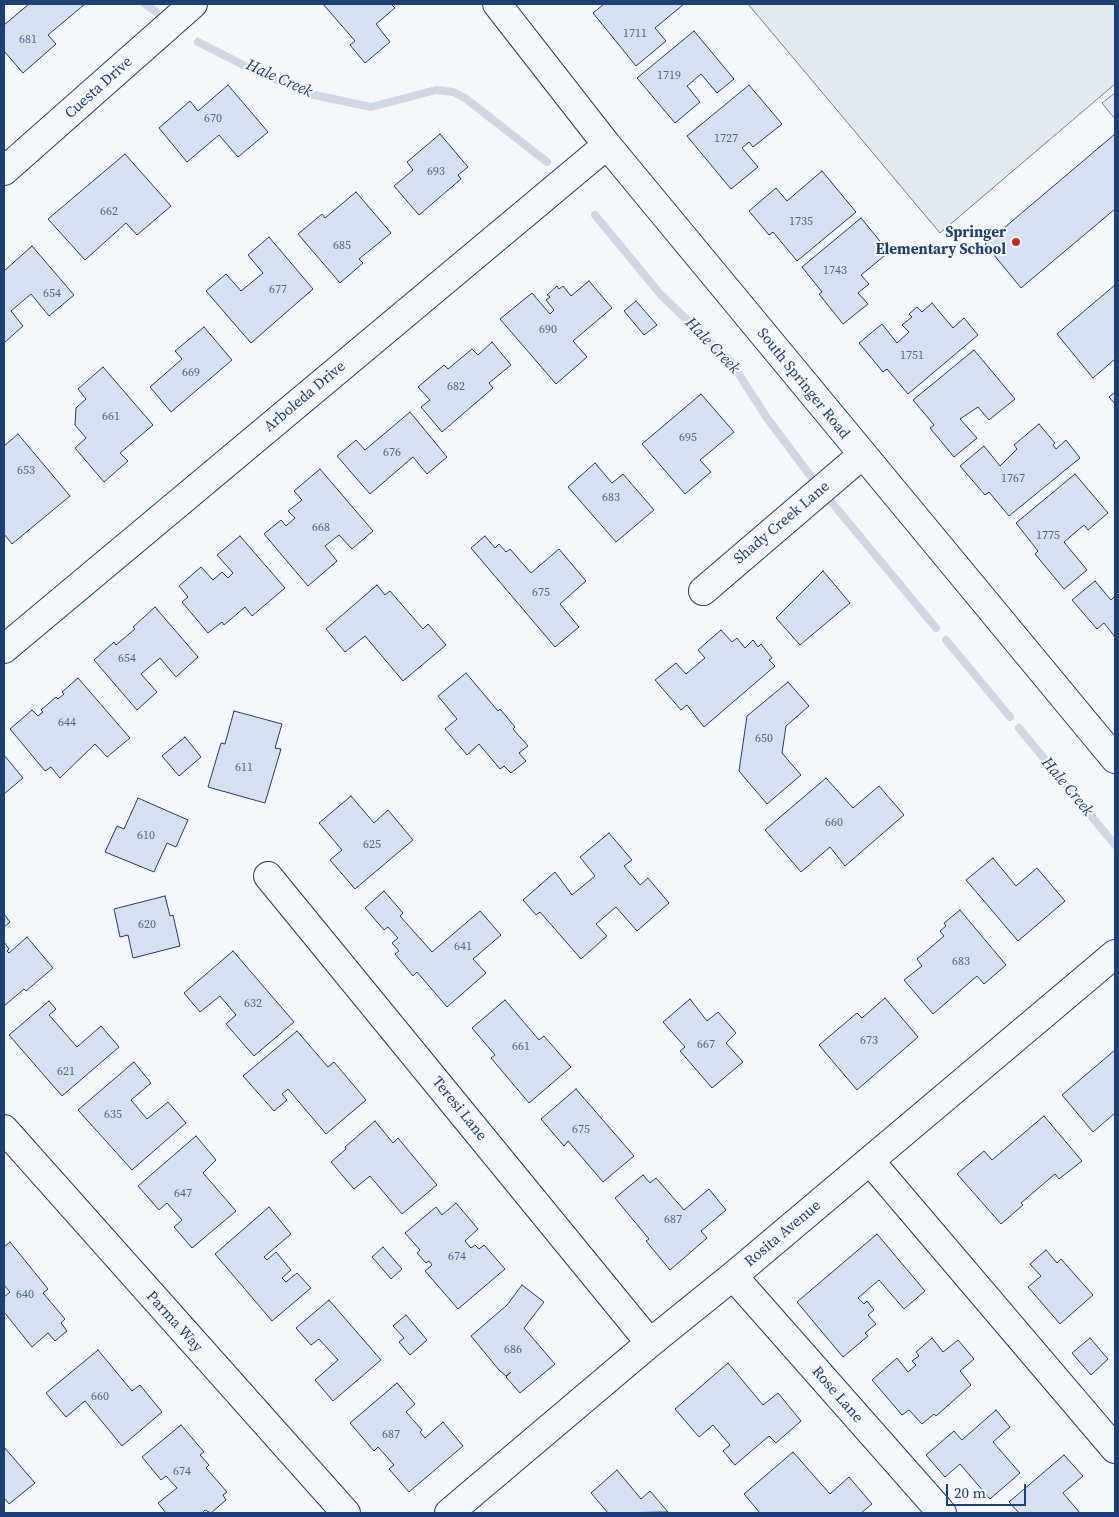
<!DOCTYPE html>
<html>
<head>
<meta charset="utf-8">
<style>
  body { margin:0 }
  #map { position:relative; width:1119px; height:1517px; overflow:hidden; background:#f4f7fb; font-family:"Source Serif 4",serif }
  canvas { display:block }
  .frame { position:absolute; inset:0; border:5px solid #1d3f73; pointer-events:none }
  .scale { position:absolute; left:946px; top:1484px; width:80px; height:22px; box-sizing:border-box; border:2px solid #1d3f73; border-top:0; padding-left:6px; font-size:15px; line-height:18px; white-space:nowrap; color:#1d3f73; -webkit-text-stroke:4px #f4f7fb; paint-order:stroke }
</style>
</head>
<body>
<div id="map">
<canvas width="1119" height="1517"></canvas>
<div class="frame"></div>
<div class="scale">20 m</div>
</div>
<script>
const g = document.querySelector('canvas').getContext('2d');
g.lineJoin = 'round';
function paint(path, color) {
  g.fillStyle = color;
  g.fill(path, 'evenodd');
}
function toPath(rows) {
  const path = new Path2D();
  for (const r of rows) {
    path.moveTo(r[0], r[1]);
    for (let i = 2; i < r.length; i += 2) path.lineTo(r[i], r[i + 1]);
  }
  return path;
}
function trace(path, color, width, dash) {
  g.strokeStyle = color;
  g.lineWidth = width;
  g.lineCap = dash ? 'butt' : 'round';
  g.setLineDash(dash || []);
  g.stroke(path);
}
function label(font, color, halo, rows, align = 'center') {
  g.font = font + ' "Source Serif 4",serif';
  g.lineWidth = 4;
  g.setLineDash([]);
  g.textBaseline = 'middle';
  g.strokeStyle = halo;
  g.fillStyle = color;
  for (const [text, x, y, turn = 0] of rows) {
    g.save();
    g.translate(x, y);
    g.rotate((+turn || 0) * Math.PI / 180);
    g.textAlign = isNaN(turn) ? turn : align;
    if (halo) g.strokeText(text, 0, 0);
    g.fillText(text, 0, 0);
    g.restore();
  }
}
const green = toPath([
  [748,4,1115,4,1115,84,940,233,748,4],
  [1115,93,1115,119,1102,103,1115,93]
]);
paint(green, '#e3e9f0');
trace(green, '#687fa3', 1);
trace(toPath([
  [145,4,156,12],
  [198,42,253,70,310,94,371,107,436,90,453,92,465,98,547,162],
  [595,215,661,295,731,362,767,418,818,486],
  [828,498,936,628],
  [946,640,1010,717],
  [1019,728,1115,845]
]), '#cfd7e4', 8);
const building = toPath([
  [29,4,85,4,48,35,56,44,23,73,4,51,4,25,29,4],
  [323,4,391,4,395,8,376,24,390,42,365,63,350,45,355,41,323,4],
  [604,4,684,4,655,28,666,41,636,66,593,13,604,4],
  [694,31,734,79,717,93,701,74,687,86,700,102,675,123,637,78,694,31],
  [228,85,268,132,238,157,219,135,187,162,159,128,190,101,198,111,228,85],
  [749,85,782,124,753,147,749,142,742,148,758,167,731,189,687,136,749,85],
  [440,134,468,167,458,175,461,179,419,215,394,186,413,170,407,162,440,134],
  [1115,134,1115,209,1021,288,985,244,1115,134],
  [125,154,171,206,137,235,126,223,85,260,48,219,125,154],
  [822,171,856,212,797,261,773,232,769,235,749,211,776,188,787,201,822,171],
  [356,192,391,233,359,259,363,263,340,283,298,234,322,214,325,218,356,192],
  [861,218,889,252,861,275,869,284,858,293,868,304,843,324,819,294,822,292,802,267,861,218],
  [269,237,313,289,251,343,206,291,226,274,241,291,263,273,248,255,269,237],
  [32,246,74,295,49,316,31,294,11,311,23,326,4,343,4,271,32,246],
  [589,281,612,308,573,341,587,357,556,384,500,319,532,293,550,314,554,310,546,300,550,297,547,295,557,286,559,289,563,286,571,296,589,281],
  [1115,285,1115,359,1093,378,1057,334,1115,285],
  [636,301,657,325,644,335,624,311,636,301],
  [932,303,953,328,964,318,978,335,908,394,887,369,883,372,859,343,882,324,897,343,909,332,902,325,912,317,909,314,917,307,922,312,932,303],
  [204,327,232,360,171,412,150,387,182,359,175,351,204,327],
  [492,342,511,365,489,383,493,388,442,432,421,407,430,400,418,387,444,365,448,369,472,349,478,355,492,342],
  [974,350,1015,399,989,420,978,407,960,419,977,438,954,457,930,428,934,425,913,400,974,350],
  [103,367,153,425,120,453,128,461,104,482,75,448,86,438,75,425,76,408,86,399,78,389,103,367],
  [1115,392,1115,404,1109,397,1115,392],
  [701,394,734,432,700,460,711,472,685,494,642,444,701,394],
  [410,412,447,457,427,474,413,457,370,494,337,456,356,440,365,450,410,412],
  [1039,424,1055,443,1053,445,1056,449,1066,440,1080,458,1009,516,989,492,985,495,960,466,984,446,1000,466,1017,449,1014,445,1039,424],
  [18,434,70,496,12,544,4,534,4,446,18,434],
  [595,463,612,483,623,474,654,510,616,542,568,487,595,463],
  [320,469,373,531,352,549,339,535,325,546,337,561,308,586,264,534,281,520,286,526,295,518,288,511,302,500,294,491,320,469],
  [1075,474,1108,513,1088,530,1084,525,1064,542,1087,570,1064,589,1035,554,1038,551,1016,523,1075,474],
  [240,536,285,588,252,616,245,607,224,625,222,622,208,633,182,602,188,597,179,586,201,567,213,580,222,572,228,578,233,573,217,555,240,536],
  [485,536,495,548,499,544,506,552,510,549,531,573,559,549,586,581,560,604,579,627,555,647,471,548,485,536],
  [823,571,850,603,800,645,776,618,823,571],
  [1095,581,1111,600,1115,596,1115,637,1104,623,1097,629,1072,600,1095,581],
  [377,585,385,595,390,591,423,629,428,624,446,645,403,681,365,636,345,652,326,629,377,585],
  [155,607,198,657,176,677,160,658,141,674,157,692,137,710,94,660,114,642,116,645,135,629,133,627,155,607],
  [721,630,732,642,737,638,745,648,753,640,758,647,761,644,772,658,769,660,775,666,704,727,687,705,681,710,655,680,676,663,686,674,705,658,698,650,721,630],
  [466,673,498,711,500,709,515,727,513,729,528,746,519,753,526,761,511,773,504,766,500,769,479,744,467,755,445,729,457,719,438,696,466,673],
  [78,678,130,738,107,757,95,744,60,778,51,767,45,771,10,729,32,710,38,716,43,712,41,710,56,697,58,699,64,694,62,692,78,678],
  [788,682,809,706,786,726,782,753,801,775,767,804,739,771,747,716,788,682],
  [234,711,282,724,275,748,281,749,265,803,208,787,221,743,225,744,234,711],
  [185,737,201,757,179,776,162,756,185,737],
  [4,755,23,778,4,794,4,755],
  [826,778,853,808,879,786,904,815,845,866,830,847,801,872,765,830,826,778],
  [351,796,374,823,388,810,413,840,355,889,330,860,342,850,319,823,351,796],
  [138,798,188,820,176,847,167,843,154,872,105,852,117,826,124,829,138,798],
  [609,833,632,860,624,866,640,885,648,878,669,903,637,931,616,907,596,924,607,936,581,959,540,912,536,915,523,900,555,872,572,895,595,876,580,857,609,833],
  [993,858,1016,886,1037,868,1065,901,1018,941,966,880,993,858],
  [384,891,403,913,400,916,432,952,480,911,501,935,473,959,486,973,447,1007,417,972,413,976,395,954,399,951,392,943,398,938,388,927,384,930,365,908,384,891],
  [165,896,170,916,173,915,180,946,133,958,128,935,120,937,114,909,165,896],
  [960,910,1006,965,984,984,977,976,933,1014,904,980,922,966,917,959,944,936,940,931,946,926,944,923,960,910],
  [4,914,10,922,4,927,4,914],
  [27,937,53,968,26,991,24,989,4,1006,4,942,9,949,7,951,9,953,27,937],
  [233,951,294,1022,254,1056,226,1024,236,1015,220,996,200,1012,184,993,233,951],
  [885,998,918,1037,857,1090,819,1045,857,1013,862,1018,885,998],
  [690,999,707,1021,718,1012,736,1033,726,1043,743,1062,712,1088,680,1051,685,1047,663,1022,690,999],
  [505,1000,539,1040,544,1036,571,1067,529,1103,491,1058,495,1055,472,1028,505,1000],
  [49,1001,56,1009,49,1015,77,1047,101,1026,119,1047,62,1096,9,1035,49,1001],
  [297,1031,328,1067,334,1062,366,1100,326,1134,288,1089,282,1094,287,1100,274,1111,243,1076,297,1031],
  [1115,1050,1115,1113,1093,1132,1062,1095,1115,1050],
  [134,1062,151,1083,131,1100,147,1119,168,1102,186,1123,132,1170,78,1110,134,1062],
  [576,1089,634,1156,603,1182,568,1141,564,1146,541,1119,576,1089],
  [1044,1116,1082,1161,1059,1179,1055,1174,1021,1203,1023,1205,1001,1224,957,1174,984,1151,992,1160,1044,1116],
  [375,1121,393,1143,398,1138,437,1185,402,1214,370,1176,354,1189,331,1162,346,1149,345,1147,375,1121],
  [196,1136,216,1160,203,1173,236,1211,192,1248,174,1227,182,1220,167,1203,159,1210,138,1186,196,1136],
  [643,1175,650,1183,656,1178,684,1210,709,1189,726,1210,701,1231,707,1238,670,1270,646,1241,649,1239,615,1198,643,1175],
  [456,1203,478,1229,465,1241,471,1248,475,1245,479,1249,484,1245,505,1269,458,1309,425,1271,432,1265,429,1261,426,1263,417,1253,420,1250,405,1233,436,1207,442,1215,456,1203],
  [269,1207,291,1234,264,1257,267,1260,276,1252,291,1270,282,1278,286,1282,297,1273,311,1288,272,1321,215,1254,269,1207],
  [877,1234,925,1291,904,1309,879,1280,858,1298,864,1304,867,1301,874,1310,868,1315,876,1324,865,1333,868,1336,843,1357,797,1302,877,1234],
  [10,1242,48,1289,43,1293,65,1319,61,1323,67,1331,55,1341,48,1333,32,1347,4,1312,4,1297,10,1292,4,1285,4,1247,10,1242],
  [383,1247,402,1269,391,1279,372,1257,383,1247],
  [1046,1250,1057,1263,1061,1259,1093,1295,1060,1324,1028,1287,1041,1276,1030,1264,1046,1250],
  [522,1285,544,1302,524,1328,555,1364,520,1393,506,1377,511,1372,506,1376,499,1370,471,1336,507,1305,522,1285],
  [329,1300,381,1360,333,1401,315,1380,338,1360,319,1339,311,1345,296,1328,329,1300],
  [406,1315,427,1340,410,1355,399,1342,404,1338,393,1326,406,1315],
  [932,1338,943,1352,958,1340,974,1359,960,1371,971,1385,936,1416,934,1414,922,1424,909,1410,902,1415,872,1380,897,1358,908,1372,916,1365,912,1361,919,1356,916,1352,932,1338],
  [1090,1338,1108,1359,1091,1375,1072,1353,1090,1338],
  [98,1350,132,1391,140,1385,162,1412,122,1446,85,1401,66,1417,46,1393,98,1350],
  [728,1363,763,1405,778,1393,801,1421,776,1443,769,1436,735,1465,723,1451,730,1445,713,1425,699,1437,675,1409,728,1363],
  [397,1383,415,1404,406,1412,422,1430,420,1432,425,1438,443,1422,463,1446,409,1492,389,1469,394,1465,378,1447,374,1451,350,1423,397,1383],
  [996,1410,1010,1427,993,1442,1020,1473,990,1499,960,1464,945,1477,926,1455,954,1431,962,1440,996,1410],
  [181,1425,204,1452,200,1455,209,1465,206,1468,227,1492,223,1495,226,1500,211,1513,205,1510,202,1513,166,1513,158,1503,177,1488,166,1476,161,1480,142,1457,181,1425],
  [4,1447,35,1483,9,1504,4,1498,4,1447],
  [793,1452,830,1494,849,1477,872,1504,861,1513,760,1513,744,1494,793,1452],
  [1064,1455,1083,1476,1063,1493,1080,1513,1019,1513,1009,1502,1064,1455],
  [617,1470,641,1499,650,1491,668,1512,608,1513,591,1493,617,1470]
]);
paint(building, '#d5e0f0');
trace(building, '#1d3f73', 1);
const minor = toPath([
  [497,4,607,145,1115,759],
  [4,171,193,4],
  [703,591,862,455],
  [4,649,607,145],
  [268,876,650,1343],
  [4,1129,346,1513],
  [870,1161,1115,1449],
  [733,1276,942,1513],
  [449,1513,650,1343,733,1276,1115,954]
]);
trace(minor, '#1d3f73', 30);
trace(minor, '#f4f7fb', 28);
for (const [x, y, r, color] of [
  [1016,242,5,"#c62828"]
]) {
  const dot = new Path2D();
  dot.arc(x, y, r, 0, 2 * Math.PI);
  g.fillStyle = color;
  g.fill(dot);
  trace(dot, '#f4f7fb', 2);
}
label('12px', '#4b6792', null, [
  ["1711",635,34],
  ["681",28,40],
  ["1719",669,76],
  ["670",213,119],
  ["1727",726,139],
  ["693",436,172],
  ["662",109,212],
  ["1735",801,222],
  ["685",342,246],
  ["1743",835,271],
  ["677",278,290],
  ["654",52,294],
  ["690",548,330],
  ["1751",912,356],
  ["669",191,373],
  ["682",456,387],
  ["661",111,417],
  ["695",688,438],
  ["676",392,453],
  ["653",26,471],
  ["1767",1013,479],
  ["683",611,498],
  ["668",321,528],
  ["1775",1048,536],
  ["675",541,593],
  ["654",127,659],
  ["644",67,723],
  ["650",764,739],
  ["611",244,768],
  ["660",834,823],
  ["610",146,836],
  ["625",372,845],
  ["620",147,925],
  ["641",463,947],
  ["683",961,962],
  ["632",253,1004],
  ["673",869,1041],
  ["667",706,1045],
  ["661",521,1047],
  ["621",66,1072],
  ["635",113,1115],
  ["675",581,1130],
  ["647",183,1194],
  ["687",673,1220],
  ["674",457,1257],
  ["640",25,1295],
  ["686",513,1350],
  ["660",100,1397],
  ["687",391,1435],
  ["674",182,1472]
]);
label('15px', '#1d3f73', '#f4f7fb', [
  ["Cuesta Drive",99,88,-42],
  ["South Springer Road",803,384,51],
  ["Arboleda Drive",305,397,-40],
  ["Shady Creek Lane",782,523,-40],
  ["Teresi Lane",459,1109,51],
  ["Rosita Avenue",783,1234,-40],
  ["Parma Way",174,1322,48],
  ["Rose Lane",837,1395,49]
]);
label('bold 15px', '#1d3f73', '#f4f7fb', [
  ["Springer",1006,233],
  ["Elementary School",1006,250]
], 'right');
label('italic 16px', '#1d3f73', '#f4f7fb', [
  ["Hale Creek",279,79,24],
  ["Hale Creek",712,346,46],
  ["Hale Creek",1067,787,50]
]);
</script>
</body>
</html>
